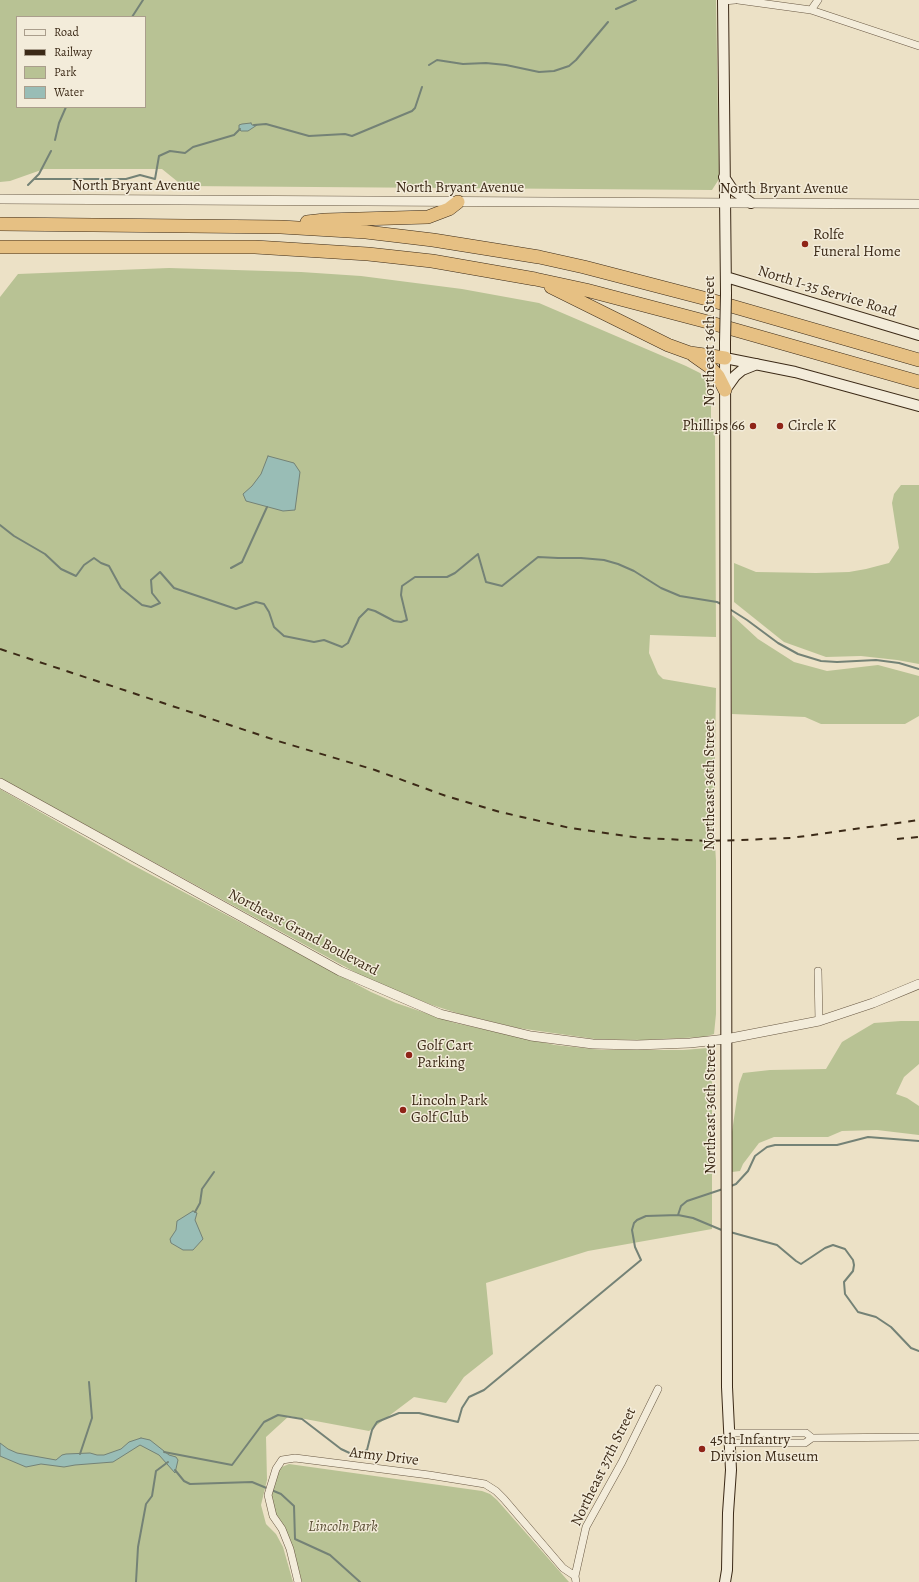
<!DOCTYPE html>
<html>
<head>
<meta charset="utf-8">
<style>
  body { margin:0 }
  #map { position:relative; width:919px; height:1582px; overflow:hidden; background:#ece1c6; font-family:Alegreya,serif }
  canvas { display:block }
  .legend { position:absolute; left:16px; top:16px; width:130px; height:92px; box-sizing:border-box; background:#f3ecda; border:1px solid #aa9e8c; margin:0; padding:5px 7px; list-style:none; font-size:12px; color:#3c2a17 }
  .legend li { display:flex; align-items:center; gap:8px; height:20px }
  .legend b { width:20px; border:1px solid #aa9e8c }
</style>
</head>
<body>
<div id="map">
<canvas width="919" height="1582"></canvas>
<ul class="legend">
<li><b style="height:5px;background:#f3ecda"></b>Road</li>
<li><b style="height:5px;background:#3c2a17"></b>Railway</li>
<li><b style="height:11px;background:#b8c294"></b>Park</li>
<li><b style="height:11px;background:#99bdb6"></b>Water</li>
</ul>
</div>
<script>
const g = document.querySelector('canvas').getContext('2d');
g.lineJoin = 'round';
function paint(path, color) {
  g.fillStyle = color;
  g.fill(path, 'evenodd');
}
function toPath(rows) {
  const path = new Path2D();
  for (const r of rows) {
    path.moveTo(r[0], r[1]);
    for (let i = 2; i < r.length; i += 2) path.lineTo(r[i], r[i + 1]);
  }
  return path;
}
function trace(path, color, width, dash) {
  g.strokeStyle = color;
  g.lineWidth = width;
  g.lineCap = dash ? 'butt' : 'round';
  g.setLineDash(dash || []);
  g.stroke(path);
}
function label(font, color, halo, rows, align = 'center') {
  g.font = font + ' Alegreya,serif';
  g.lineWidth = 3;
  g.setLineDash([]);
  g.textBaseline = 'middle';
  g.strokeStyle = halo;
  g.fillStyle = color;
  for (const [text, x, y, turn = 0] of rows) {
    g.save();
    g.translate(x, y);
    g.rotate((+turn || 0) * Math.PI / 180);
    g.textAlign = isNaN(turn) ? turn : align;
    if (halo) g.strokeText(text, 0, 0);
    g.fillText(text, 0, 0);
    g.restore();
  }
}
paint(toPath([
  [0,0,716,0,719,179,712,190,183,186,162,169,44,169,10,181,0,182],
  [17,17,145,17,145,107,17,107],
  [169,268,301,272,361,276,462,289,539,303,686,366,700,373,705,377,711,387,711,431,715,431,716,637,650,635,649,653,658,674,663,679,716,688,714,828,716,861,716,1014,714,1034,704,1037,641,1040,595,1039,518,1028,460,1014,432,1005,373,982,0,778,0,297,18,274],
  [901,485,919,485,919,664,897,660,861,656,826,657,784,642,734,602,734,563,756,572,816,573,849,572,866,569,889,563,899,548,892,503,894,494],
  [732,615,758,639,794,662,827,671,878,665,919,676,919,716,905,724,821,724,805,717,732,714],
  [0,789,131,864,371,992,396,1003,455,1023,555,1045,602,1050,683,1050,708,1048,712,1058,712,1229,588,1251,486,1283,493,1354,464,1377,446,1403,414,1397,369,1431,289,1416,266,1437,267,1480,261,1505,266,1524,276,1534,283,1547,293,1582,0,1582],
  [901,1021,919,1021,919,1064,904,1077,896,1094,907,1098,919,1106,919,1135,877,1130,842,1131,828,1137,774,1137,759,1143,743,1164,740,1171,732,1172,732,1132,739,1084,743,1073,770,1070,826,1069,842,1042,874,1023],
  [289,1464,482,1491,490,1494,497,1500,569,1582,302,1582,294,1553,274,1516,270,1498,278,1472,282,1467]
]), '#b8c294');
const water = toPath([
  [251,123,252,125,257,125,248,131,241,131,239,129,239,125,242,124,251,123],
  [268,456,294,463,300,472,295,510,283,511,246,501,243,494,252,486,261,474,268,456],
  [193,1211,197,1213,195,1220,203,1239,193,1250,183,1250,171,1243,170,1239,176,1230,177,1221,193,1211],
  [141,1438,150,1440,169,1455,176,1457,178,1460,175,1473,159,1455,140,1445,113,1462,75,1465,64,1467,41,1464,26,1467,0,1456,0,1443,8,1449,17,1453,56,1460,62,1455,66,1454,90,1453,97,1455,104,1455,121,1449,129,1442,141,1438]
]);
paint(water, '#99bdb6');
trace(water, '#748276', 1);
trace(toPath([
  [616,9,636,0],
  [132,17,143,0],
  [429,65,437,60,463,64,486,63,506,65,539,72,554,71,569,66,576,60,608,22],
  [254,125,266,124,309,136,345,134,352,136,412,111,415,108,422,87],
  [55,140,59,123,66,107],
  [35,179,126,179,140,175,155,179,159,156,170,151,185,153,193,147,234,135,240,129],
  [28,185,39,174,51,151],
  [0,525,14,536,45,554,61,569,76,576,84,565,94,558,101,563,109,566,121,588,142,605,151,607,160,603,152,593,151,580,160,572,174,588,236,609,256,602,264,604,269,612,274,627,284,636,314,642,324,640,342,647,348,643,359,618,368,609,375,611,394,621,401,622,407,620,401,595,402,586,415,577,447,577,455,573,478,554,486,582,502,586,538,557,558,558,581,558,604,560,618,564,634,571,661,588,680,596,717,602,723,605],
  [231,568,242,562,267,507],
  [728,608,747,620,778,643,798,654,821,661,837,662,876,660,899,663,919,669],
  [731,1186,736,1184,748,1171,755,1156,767,1147,775,1145,837,1145,868,1137,919,1141],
  [195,1212,200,1203,202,1189,214,1172],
  [678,1215,681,1206,687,1201,723,1189],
  [730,1232,777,1245,796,1261,801,1264,825,1248,833,1245,845,1249,853,1260,854,1265,853,1271,844,1282,845,1294,858,1312,876,1317,891,1327,911,1348,919,1351],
  [164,1452,232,1465,264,1422,278,1415,302,1419,341,1449,356,1456,367,1450,372,1430,377,1422,399,1413,419,1413,458,1422,462,1408,469,1397,484,1390,641,1260,635,1247,632,1230,634,1223,637,1220,646,1216,678,1215,693,1218,724,1231],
  [80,1454,92,1418,89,1382],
  [175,1470,184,1481,190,1484,252,1482,281,1494,294,1506,295,1539,330,1555,360,1582],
  [136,1582,138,1547,146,1504,152,1496,156,1471,168,1462]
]), '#748276', 2);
const minor = toPath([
  [738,0,811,10,919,46],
  [723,1,735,0],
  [811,10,818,0],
  [818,971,819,1021],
  [730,1433,806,1433,812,1438],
  [731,1443,805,1443,812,1438,919,1437],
  [298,1582,290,1549,282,1529,273,1516,268,1495,276,1469,282,1460,295,1458,429,1475,485,1484,496,1491,504,1499,563,1568,575,1576],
  [576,1582,575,1576,586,1527,622,1462,658,1389]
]);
const tertiary = toPath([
  [0,199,919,204],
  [0,783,340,971,440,1014,531,1036,593,1044,637,1045,690,1043,726,1039,819,1021,873,1003,919,984]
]);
const secondary = toPath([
  [723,0,726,294],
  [724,177,732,189,751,203],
  [726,277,919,335],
  [725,358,795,372,919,406],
  [725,390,735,376,742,370,757,364],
  [725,1582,727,1570,728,1513,731,1470,727,1387,725,342]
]);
const motorway = toPath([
  [307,222,325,220,428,217,449,209,458,202],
  [0,224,281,227,366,232,433,240,539,257,584,267,707,299,919,360],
  [0,247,255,247,368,254,432,261,535,279,586,290,704,321,919,382],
  [551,287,668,345,690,353,725,358],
  [693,355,710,367,718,376,725,390]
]);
trace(minor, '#685843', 8);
trace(tertiary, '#685843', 10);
trace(secondary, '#3c2a17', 12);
trace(motorway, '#3c2a17', 14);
trace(minor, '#f3ecda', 7);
trace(tertiary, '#f3ecda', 9);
trace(secondary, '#f3ecda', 10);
trace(motorway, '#e6c083', 13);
trace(toPath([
  [0,649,278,741,375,770,446,796,500,812,570,828,641,838,708,841,740,840,791,838,919,820],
  [897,839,919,837]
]), '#3c2a17', 2, [7, 7]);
const secondaryBridge = toPath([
  [725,342,726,294]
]);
trace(secondaryBridge, '#3c2a17', 12, []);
trace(secondaryBridge, '#f3ecda', 10);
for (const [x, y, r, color] of [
  [805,244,4,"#8f2418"],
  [753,426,4,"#8f2418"],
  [780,426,4,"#8f2418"],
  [409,1055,4,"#8f2418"],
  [403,1110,4,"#8f2418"],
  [702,1449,4,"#8f2418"]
]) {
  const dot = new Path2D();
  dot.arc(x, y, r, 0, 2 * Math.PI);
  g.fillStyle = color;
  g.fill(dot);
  trace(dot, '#f3ecda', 1.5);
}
label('15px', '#3c2a17', '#f3ecda', [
  ["North Bryant Avenue",136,186],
  ["North Bryant Avenue",460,188],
  ["North Bryant Avenue",784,189],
  ["North I-35 Service Road",827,292,17],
  ["Northeast 36th Street",710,341,-90],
  ["Northeast 36th Street",710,785,-90],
  ["Northeast Grand Boulevard",303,933,28],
  ["Northeast 36th Street",711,1109,-90],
  ["Army Drive",384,1457,7],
  ["Northeast 37th Street",604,1467,-64]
]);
label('15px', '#3c2a17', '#f3ecda', [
  ["Rolfe",813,235],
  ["Funeral Home",813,252],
  ["Phillips 66",745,426,"right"],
  ["Circle K",788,426],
  ["Golf Cart",417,1046],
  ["Parking",417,1063],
  ["Lincoln Park",411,1101],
  ["Golf Club",411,1118],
  ["45th Infantry",710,1440],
  ["Division Museum",710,1457]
], 'left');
label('italic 15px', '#5b5036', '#f3ecda', [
  ["Lincoln Park",343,1527]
]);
</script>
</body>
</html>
